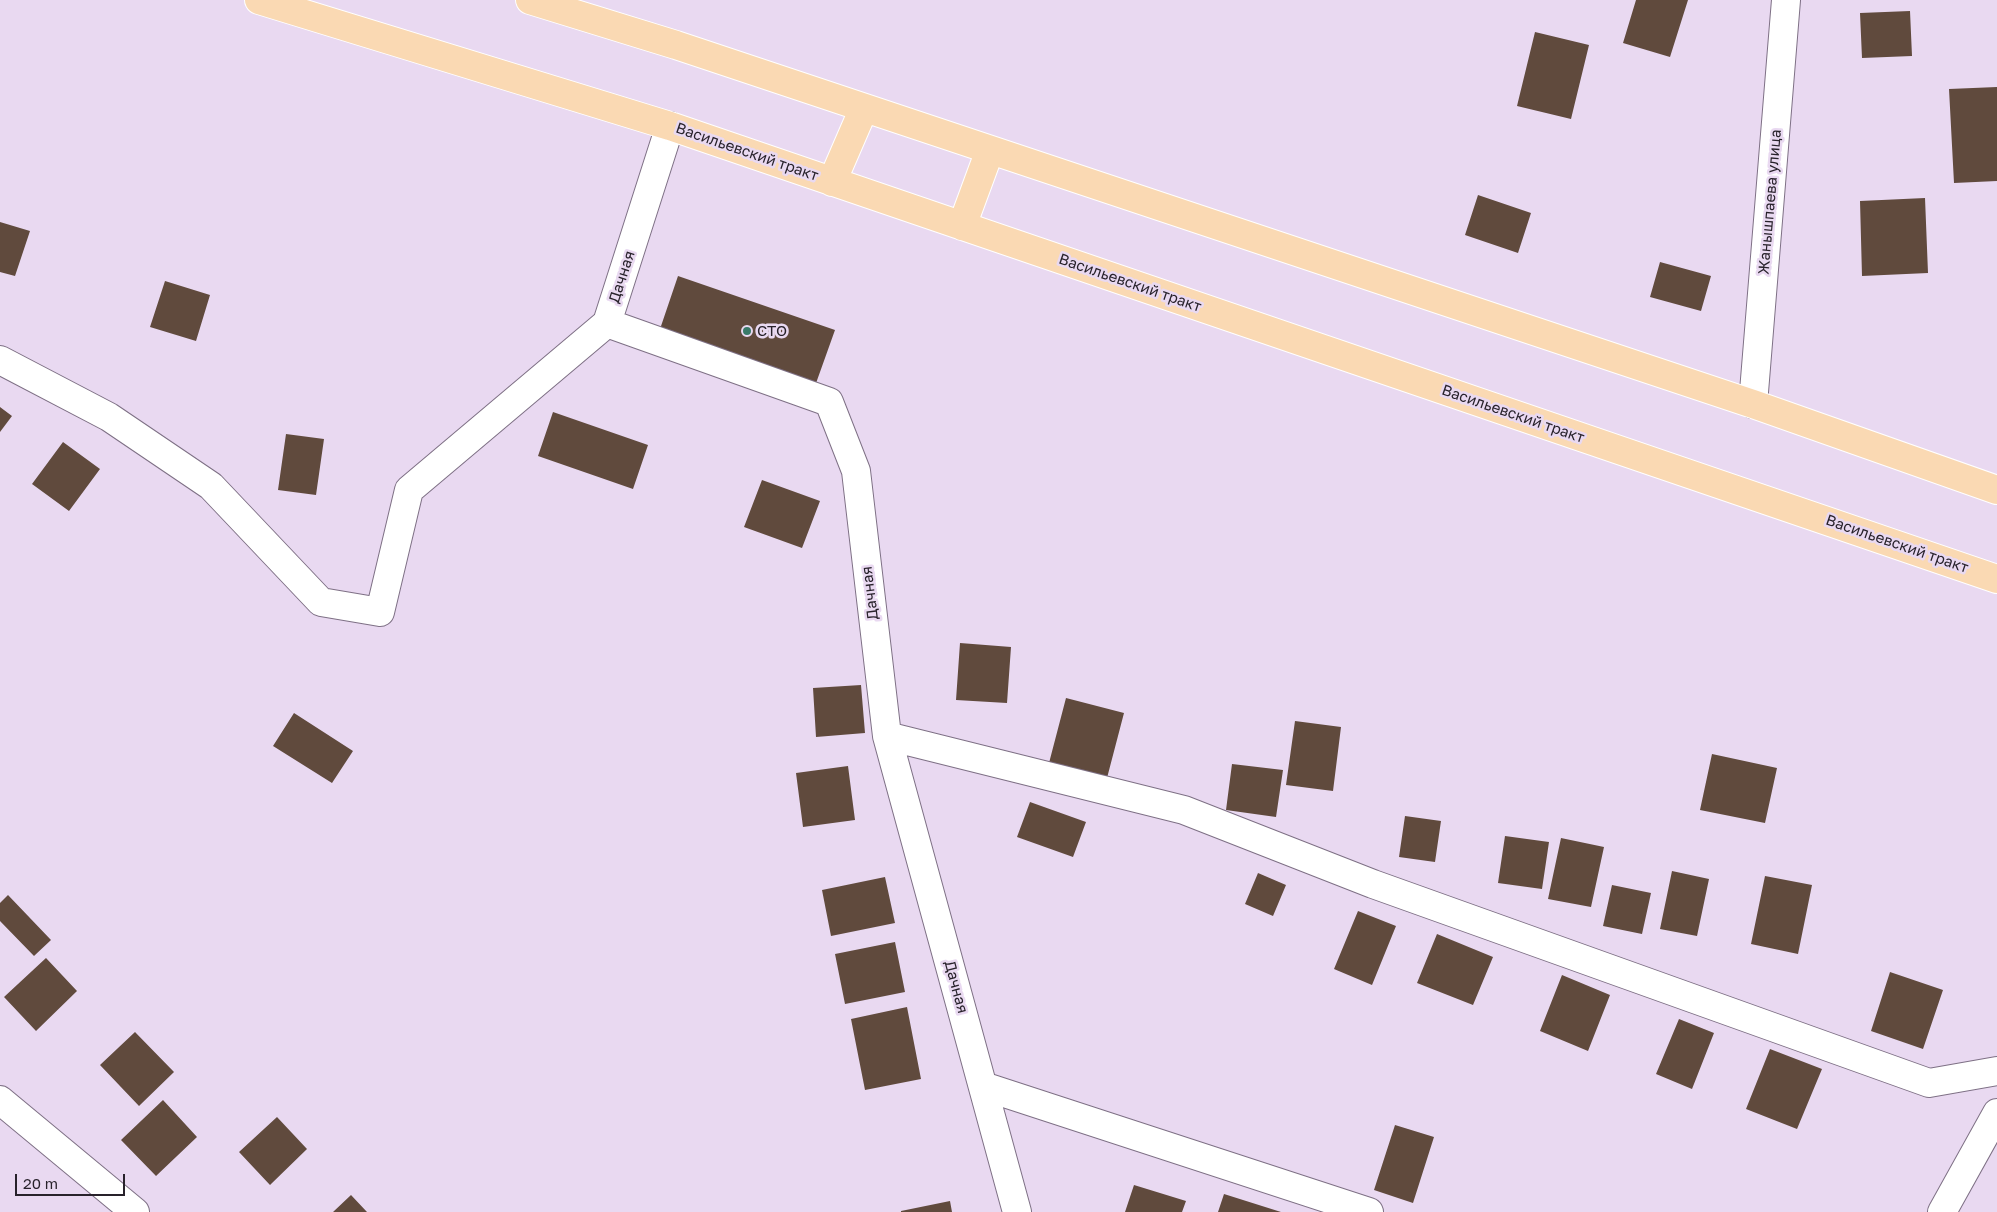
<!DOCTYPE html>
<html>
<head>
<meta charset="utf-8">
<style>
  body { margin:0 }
  #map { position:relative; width:1997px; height:1212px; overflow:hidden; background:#e9d9f1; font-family:"Golos Text",sans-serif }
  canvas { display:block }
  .scale { position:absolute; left:15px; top:1174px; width:110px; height:22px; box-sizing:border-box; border:2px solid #28222b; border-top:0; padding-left:6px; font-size:15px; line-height:18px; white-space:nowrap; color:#28222b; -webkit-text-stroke:4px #e9d9f1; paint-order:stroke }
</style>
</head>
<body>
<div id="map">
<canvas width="1997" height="1212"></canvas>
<div class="scale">20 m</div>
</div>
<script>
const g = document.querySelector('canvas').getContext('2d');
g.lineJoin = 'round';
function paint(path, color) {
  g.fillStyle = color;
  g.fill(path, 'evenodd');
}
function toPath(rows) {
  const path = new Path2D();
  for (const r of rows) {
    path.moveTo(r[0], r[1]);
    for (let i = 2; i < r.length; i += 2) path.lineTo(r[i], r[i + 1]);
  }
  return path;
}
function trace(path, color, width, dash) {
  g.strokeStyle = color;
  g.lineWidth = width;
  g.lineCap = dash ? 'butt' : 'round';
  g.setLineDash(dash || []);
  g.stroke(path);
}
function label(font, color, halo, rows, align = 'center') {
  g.font = font + ' "Golos Text",sans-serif';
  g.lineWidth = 5;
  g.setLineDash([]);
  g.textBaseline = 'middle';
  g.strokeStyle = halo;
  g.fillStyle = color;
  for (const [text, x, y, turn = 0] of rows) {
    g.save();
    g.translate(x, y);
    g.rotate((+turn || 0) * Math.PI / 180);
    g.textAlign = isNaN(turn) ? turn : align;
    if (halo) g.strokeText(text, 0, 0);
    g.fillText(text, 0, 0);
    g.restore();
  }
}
paint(toPath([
  [1636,0,1688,0,1670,57,1623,43],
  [1910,11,1912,56,1862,58,1860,13],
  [1535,32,1589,45,1571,119,1517,106],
  [1997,87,1997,181,1954,183,1949,89],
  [1478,195,1531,213,1518,253,1465,235],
  [1925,198,1928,273,1862,276,1860,201],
  [0,222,30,231,15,276,0,272],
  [1660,262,1711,276,1701,311,1650,297],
  [678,276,835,330,815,386,659,332],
  [165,281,210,295,196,341,150,327],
  [0,407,12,416,0,432],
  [553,412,648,445,633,489,538,456],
  [286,434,324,439,316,495,278,490],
  [63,442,100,469,69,511,32,484],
  [762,480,820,501,802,548,744,527],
  [960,643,1011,647,1007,703,956,700],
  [861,685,865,733,816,737,813,688],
  [1066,698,1124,713,1107,778,1049,763],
  [294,713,353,751,332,783,273,746],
  [1295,721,1341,727,1333,791,1286,785],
  [1712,754,1777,768,1765,823,1700,810],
  [1232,764,1283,770,1276,817,1226,810],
  [848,766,855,820,803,827,796,773],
  [1030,802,1086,822,1073,857,1017,837],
  [1405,816,1441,821,1435,862,1399,857],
  [1505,836,1549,842,1542,889,1498,883],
  [1561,838,1604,847,1591,907,1548,899],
  [1672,871,1709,879,1697,936,1660,929],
  [1258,873,1286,885,1273,916,1245,904],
  [1765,876,1812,885,1798,954,1751,944],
  [885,877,895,923,831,936,822,890],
  [1612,885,1651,893,1642,934,1603,926],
  [8,895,51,940,34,956,0,921,0,903],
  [1358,911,1396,926,1372,985,1334,969],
  [1437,934,1493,957,1473,1005,1417,983],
  [895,942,905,992,845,1004,835,954],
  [46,958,77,991,36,1031,4,997],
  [1890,972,1943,990,1923,1049,1871,1031],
  [1562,975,1610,995,1588,1051,1540,1031],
  [907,1007,921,1079,865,1090,851,1019],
  [1679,1019,1714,1033,1692,1089,1656,1074],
  [135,1032,174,1072,139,1106,100,1065],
  [1770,1049,1822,1069,1797,1129,1746,1109],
  [163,1100,197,1137,156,1176,121,1140],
  [277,1117,307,1149,270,1185,239,1152],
  [1395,1125,1434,1137,1413,1203,1374,1190],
  [1134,1185,1186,1201,1182,1212,1125,1212],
  [1224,1194,1281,1212,1218,1212],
  [351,1195,367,1212,333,1212],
  [950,1201,952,1212,901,1212,901,1211]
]), '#604a3d');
const minor = toPath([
  [670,126,607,323,829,402,856,471,887,736,1017,1212],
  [0,360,109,417,211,486,321,602,380,612,409,490,607,323],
  [1753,404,1786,0],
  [887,736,1184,810,1373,884,1929,1083,1997,1071],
  [983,1086,1369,1212],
  [0,1100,135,1212],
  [1942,1212,1997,1113]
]);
const primary = toPath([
  [259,0,670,126,1997,579],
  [530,0,676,45,1753,404,1997,490],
  [832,182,864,108],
  [962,226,990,150]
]);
trace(minor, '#7e7085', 30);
trace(primary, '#fff', 30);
trace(minor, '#fff', 28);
trace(primary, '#fad9b3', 28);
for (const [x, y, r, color] of [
  [747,331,5,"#397a69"]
]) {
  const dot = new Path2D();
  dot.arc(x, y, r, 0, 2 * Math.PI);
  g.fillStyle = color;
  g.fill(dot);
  trace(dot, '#e9d9f1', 2);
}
label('15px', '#28222b', '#e9d9f1', [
  ["Васильевский тракт",747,152,19],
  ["Жанышпаева улица",1770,202,-85],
  ["Дачная",622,277,-72],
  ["Васильевский тракт",1130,283,19],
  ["Васильевский тракт",1513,414,19],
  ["Васильевский тракт",1897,544,19],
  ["Дачная",870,593,-97],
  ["Дачная",956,987,75]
]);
label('15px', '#28222b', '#e9d9f1', [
  ["СТО",757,331]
], 'left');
</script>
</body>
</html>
